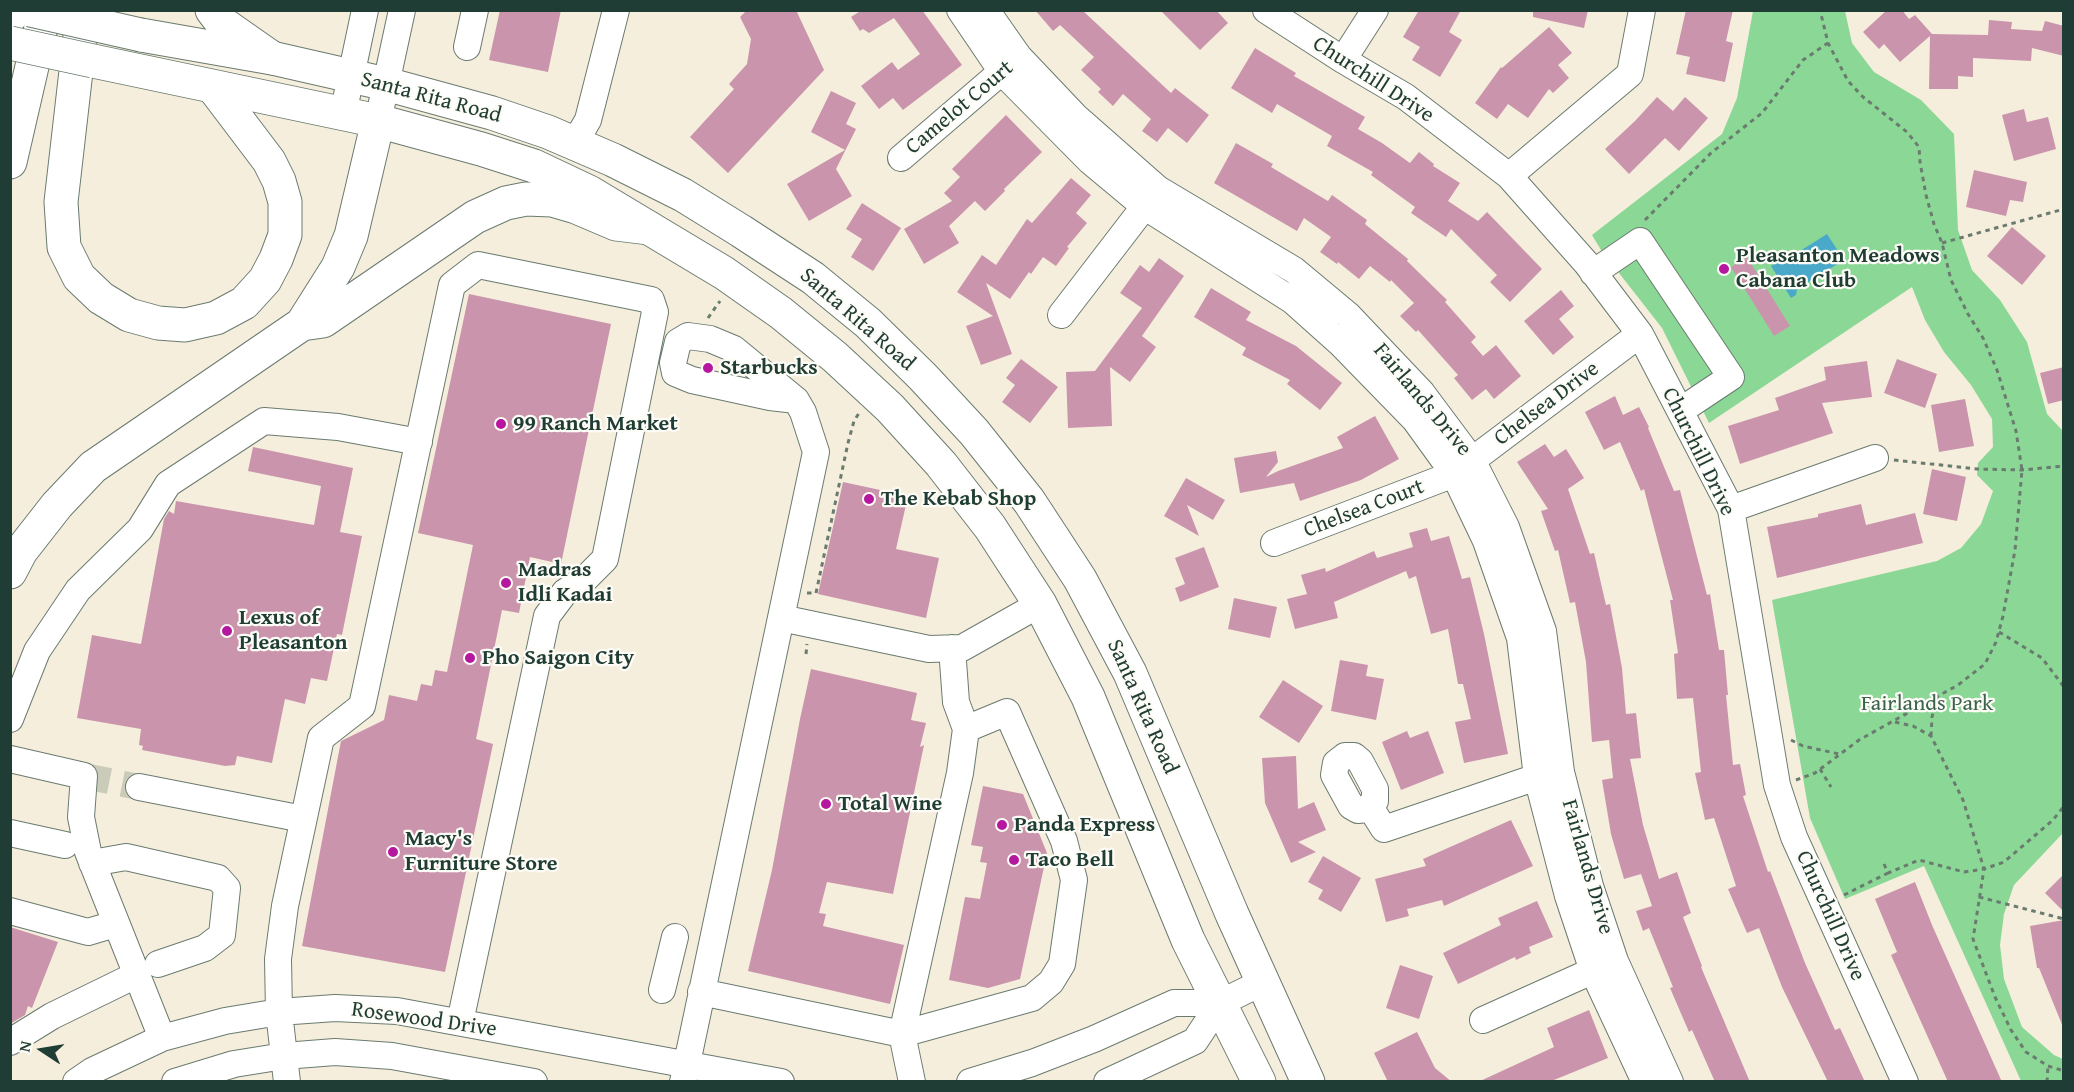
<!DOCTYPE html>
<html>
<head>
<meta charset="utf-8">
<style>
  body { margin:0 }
  #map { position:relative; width:2074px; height:1092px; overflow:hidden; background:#f6eedc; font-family:"Gentium Book Plus",serif }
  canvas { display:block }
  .frame { position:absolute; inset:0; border:12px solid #1f3d34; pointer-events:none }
  .north { position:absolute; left:12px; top:1020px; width:60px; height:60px; -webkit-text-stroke:4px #fdfcf7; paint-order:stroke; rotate:282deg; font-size:16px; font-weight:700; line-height:24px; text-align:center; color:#1f3d34 }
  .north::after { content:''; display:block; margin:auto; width:21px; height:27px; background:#1f3d34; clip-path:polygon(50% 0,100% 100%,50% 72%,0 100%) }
</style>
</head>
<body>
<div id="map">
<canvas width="2074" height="1092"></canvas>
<div class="frame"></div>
<div class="north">N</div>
</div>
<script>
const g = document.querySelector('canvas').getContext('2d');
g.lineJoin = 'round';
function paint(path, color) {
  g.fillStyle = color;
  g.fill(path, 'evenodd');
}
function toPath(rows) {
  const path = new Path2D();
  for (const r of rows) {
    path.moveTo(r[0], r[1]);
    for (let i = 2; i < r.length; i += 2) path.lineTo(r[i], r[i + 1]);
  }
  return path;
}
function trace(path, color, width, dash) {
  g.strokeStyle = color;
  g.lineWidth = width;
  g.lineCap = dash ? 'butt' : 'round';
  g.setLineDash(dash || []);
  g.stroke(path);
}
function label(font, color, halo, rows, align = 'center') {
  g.font = font + ' "Gentium Book Plus",serif';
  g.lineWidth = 4.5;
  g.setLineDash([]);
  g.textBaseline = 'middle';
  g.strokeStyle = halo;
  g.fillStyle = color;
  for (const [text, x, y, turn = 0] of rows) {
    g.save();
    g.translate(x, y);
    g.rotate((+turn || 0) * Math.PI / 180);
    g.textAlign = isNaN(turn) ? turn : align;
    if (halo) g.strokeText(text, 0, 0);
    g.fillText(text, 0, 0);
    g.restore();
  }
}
paint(toPath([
  [1753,11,1845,11,1852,43,1874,72,1921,100,1954,134,1958,230,1972,270,2000,300,2027,342,2047,414,2063,431,2063,833,2014,885,2004,914,2000,945,2004,979,2022,1027,2054,1055,2063,1059,2063,1081,2021,1081,1924,866,1845,899,1810,818,1772,600,1937,561,1961,548,1981,524,1993,491,1977,475,1978,463,1993,447,1992,419,1971,385,1944,352,1925,320,1912,287,1709,423,1662,328,1601,250,1592,235,1722,134,1737,98]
]), '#8bd896');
paint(toPath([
  [1827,234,1844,260,1797,289,1796,295,1791,298,1771,266,1776,263,1781,263]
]), '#4aa9c9');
paint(toPath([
  [500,10,561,10,548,72,489,60],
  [747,10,796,10,824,70,728,173,690,137,734,89,729,84,747,64,751,39,740,17],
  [862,10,922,10,962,65,903,110,893,98,879,109,861,86,892,62,898,70,920,54,894,18,869,33,863,29,860,31,851,17],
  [1035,10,1082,10,1171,93,1175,88,1209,115,1187,143,1168,128,1157,142,1142,131,1151,119,1123,94,1113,106,1098,92,1101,89,1081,70,1094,57,1060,25,1053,31],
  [1160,10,1216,10,1228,23,1200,50],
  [1419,10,1461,10,1449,32,1462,40,1440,77,1412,60,1420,47,1403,37],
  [1533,10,1588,10,1584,28,1533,17],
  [1686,10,1733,10,1726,41,1733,43,1725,82,1686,74,1690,57,1676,54],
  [1887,10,1902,10,1909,19,1915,15,1932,34,1988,35,1989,20,2012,22,2011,29,2042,31,2045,21,2064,26,2064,56,2032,48,2031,61,1973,58,1973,77,1958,76,1958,89,1929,89,1930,36,1900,62,1884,44,1879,49,1863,32],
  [1549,27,1572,53,1558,65,1569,78,1553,93,1549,89,1528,118,1508,104,1497,119,1475,103,1501,67,1502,68],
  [1255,48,1296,73,1294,76,1365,117,1358,129,1382,143,1410,163,1419,152,1434,164,1433,166,1460,183,1448,201,1478,221,1487,212,1542,269,1510,302,1490,282,1497,275,1451,229,1446,237,1411,213,1415,207,1371,175,1373,172,1327,146,1332,136,1277,104,1272,113,1231,88],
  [831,91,856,103,846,124,856,129,836,169,852,196,809,221,787,184,845,150,811,132],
  [1657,97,1673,111,1685,97,1708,118,1679,151,1665,138,1629,174,1605,149,1635,121],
  [2024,109,2027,122,2048,117,2056,149,2014,161,2002,115],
  [1006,115,1042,152,1004,189,1005,191,985,211,975,201,949,226,959,243,924,264,904,229,952,201,944,193,960,177,952,169],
  [1236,143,1273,164,1271,167,1328,201,1332,195,1367,220,1365,224,1408,259,1407,261,1447,300,1445,302,1476,337,1471,342,1483,356,1496,345,1521,376,1494,399,1486,389,1472,400,1454,378,1458,375,1418,330,1416,332,1400,316,1414,303,1391,280,1390,282,1370,266,1359,279,1338,262,1337,264,1320,252,1331,237,1304,218,1297,231,1214,183],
  [1974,170,2027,182,2023,202,2010,200,2006,216,1966,207],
  [1071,178,1091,195,1076,213,1087,223,1067,247,1069,248,1056,266,1043,257,1031,274,1029,272,1010,299,986,283,1012,354,981,365,966,326,993,316,957,292,982,255,996,265,1027,219,1032,223],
  [862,203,901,228,873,271,851,257,862,239,846,229],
  [2012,227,2046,256,2022,285,1987,256],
  [1747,257,1790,326,1774,336,1731,267],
  [1159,258,1184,276,1142,336,1156,347,1130,382,1110,367,1112,426,1068,428,1066,372,1095,371,1142,308,1120,293,1140,265,1149,272],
  [1211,288,1251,312,1246,320,1296,346,1342,383,1320,410,1287,384,1290,380,1242,355,1246,348,1194,317],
  [1561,290,1574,306,1559,319,1574,337,1553,355,1524,321],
  [469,294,611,324,561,564,530,557,519,613,502,610,476,739,493,744,445,972,302,946,341,741,384,720,389,695,417,701,421,684,432,686,435,670,447,672,473,545,418,533],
  [1021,359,1058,387,1030,423,1002,402,1015,385,1006,378],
  [1897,359,1937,374,1925,408,1884,393],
  [1867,361,1872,397,1822,403,1833,433,1740,464,1728,426,1779,410,1775,398,1826,380,1824,367],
  [2064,367,2064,400,2048,404,2040,373],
  [1615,396,1623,415,1639,407,1649,427,1648,428,1674,491,1680,490,1707,595,1710,594,1719,650,1724,650,1728,695,1726,695,1733,765,1740,764,1746,795,1743,796,1768,872,1770,871,1805,963,1835,1030,1840,1028,1865,1082,1828,1082,1782,987,1759,928,1747,933,1728,889,1736,886,1714,818,1705,820,1695,773,1701,772,1693,698,1677,699,1674,654,1678,653,1670,600,1673,600,1644,489,1641,491,1620,442,1604,450,1585,412],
  [1965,399,1974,446,1939,452,1931,405],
  [1375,416,1399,459,1361,480,1300,501,1294,483,1240,493,1234,458,1276,451,1278,462,1266,477,1278,471,1343,448,1337,437],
  [1545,444,1554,457,1566,449,1584,478,1568,489,1590,554,1594,553,1606,605,1610,604,1622,668,1626,714,1636,713,1641,758,1630,759,1643,825,1659,879,1677,872,1691,913,1683,917,1702,966,1701,967,1750,1082,1715,1082,1692,1030,1689,1032,1670,988,1673,987,1649,928,1643,931,1636,911,1652,906,1641,874,1624,879,1611,834,1602,780,1613,778,1609,740,1592,742,1586,662,1575,602,1570,603,1558,550,1555,551,1541,511,1548,509,1517,462],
  [253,447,353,468,340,532,362,536,342,635,337,634,327,681,311,678,305,704,285,699,272,763,237,756,235,765,225,766,142,750,143,746,139,745,141,729,77,718,92,635,141,644,164,519,169,511,174,514,176,501,314,525,321,486,248,471],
  [1932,469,1966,477,1957,521,1923,514],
  [1186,478,1225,500,1213,520,1187,505,1199,536,1164,516],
  [843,482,908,496,896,549,939,558,926,618,818,594],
  [1861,504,1866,525,1915,513,1923,543,1777,578,1767,527,1818,517,1818,514],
  [1427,528,1431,541,1449,536,1462,579,1470,577,1484,634,1508,754,1464,763,1455,722,1471,719,1463,684,1458,684,1448,629,1431,634,1416,576,1409,579,1406,571,1334,602,1338,618,1295,629,1287,599,1307,594,1301,575,1325,568,1326,572,1374,551,1377,558,1413,547,1409,533],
  [1204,547,1219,587,1180,602,1175,588,1185,584,1175,558],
  [1234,598,1277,607,1270,638,1228,629],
  [1340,660,1368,665,1366,676,1384,679,1376,720,1331,711],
  [811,669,917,693,911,720,926,723,920,747,924,745,893,894,827,882,819,913,826,914,823,926,904,945,890,1004,748,971,772,870,800,719],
  [1283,680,1323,706,1299,743,1259,717],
  [1407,731,1410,738,1428,731,1444,773,1401,790,1382,742],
  [1296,756,1298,809,1314,802,1326,830,1298,842,1316,852,1291,863,1265,803,1262,758],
  [983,786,1023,794,1047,853,1020,979,988,988,949,980,965,897,980,899,987,863,980,862,983,847,971,845],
  [1511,820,1533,866,1444,906,1442,900,1407,909,1409,916,1386,922,1375,879,1426,866,1423,859],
  [1323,856,1361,878,1341,912,1318,899,1323,890,1308,882],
  [2064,874,2064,912,2045,893],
  [1915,882,1932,925,2002,1082,1948,1082,1891,955,1897,952,1875,899],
  [1537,901,1553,937,1529,947,1531,953,1516,960,1515,957,1458,984,1443,953,1501,925,1498,918],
  [2064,920,2064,1027,2063,1027,2039,968,2037,968,2030,926],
  [10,927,58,942,32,1008,28,1006,25,1015,10,1024],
  [1400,965,1433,976,1419,1019,1386,1008],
  [1589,1010,1608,1058,1549,1082,1478,1082,1554,1047,1547,1028],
  [1417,1032,1435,1068,1452,1082,1388,1082,1374,1053]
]), '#ca95ac');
trace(toPath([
  [84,776,139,787]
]), '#cbcbba', 26, [26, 13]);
const minor = toPath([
  [960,10,1002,72,1090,161,1144,206,1293,301,1340,343,1415,420,1454,474,1486,541,1520,638,1537,777,1568,896,1593,971,1645,1082],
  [986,10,1019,57,1075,116,1158,189,1294,270,1348,315,1422,393,1472,460,1506,527,1543,631,1561,772,1590,886,1615,961,1670,1082],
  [1266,10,1343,60,1406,97,1509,176,1587,264,1640,334,1731,509,1777,785,1794,837,1905,1082],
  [467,47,475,10],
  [1343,60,1375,10],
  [343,114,365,10],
  [378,121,402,10],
  [574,144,588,120,616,10],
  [901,158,1014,61],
  [1509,176,1630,74,1642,10],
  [1593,273,1640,241,1731,377,1680,411],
  [1061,315,1154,194],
  [1731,509,1875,458],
  [1274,543,1454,474,1640,334],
  [781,618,929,649,962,648,1040,604],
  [10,719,37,651,78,590,140,529,168,484,264,421,338,427,419,442],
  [1345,756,1354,756,1360,761,1375,789,1375,801,1366,809,1358,810,1351,806,1334,775,1336,763,1345,756],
  [10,759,84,776,81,817,88,852,162,1038],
  [139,787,303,819],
  [1370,807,1384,829,1537,777,1554,774],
  [10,833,65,845],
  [92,863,126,857,218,878,227,888,222,935,205,948,158,964],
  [10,911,88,932,115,924],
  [662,990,675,937],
  [701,992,902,1034,1032,998,1051,982,1062,964,1074,880,1064,841,1007,712,966,729],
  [1483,1020,1610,963],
  [10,1042,52,1016,136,975],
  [76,1082,92,1071,162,1038,225,1021,279,1012,335,1008,397,1011,781,1082],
  [175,1082,234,1064,284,1056,335,1052,392,1056,534,1082],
  [287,1082,279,1012,278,959,285,906,321,738,362,706,452,285,478,265,651,300,655,312,605,559,586,578,565,592,547,616,460,1022],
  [683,1082,816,452,803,412,796,400,734,349,710,339,688,336,678,342,673,363,675,373,692,380,770,397,796,400],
  [912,1082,902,1034,960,773,966,729,956,702,952,648],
  [970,1082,1032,1063,1094,1039,1174,1003,1220,1003,1263,982],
  [1107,1082,1195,1041,1220,1003]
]);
const major = toPath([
  [141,35,272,58,386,84,492,113,548,132,613,160,683,195,741,231,813,278,868,323,923,377,974,432,1029,501,1080,579,1130,673,1232,914,1308,1082],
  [93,61,378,121,481,149,534,166,589,192,724,273,781,313,835,357,890,408,941,464,990,527,1040,604,1088,697,1188,940,1259,1082]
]);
const highway = toPath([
  [83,10,61,202,64,247,79,277,101,298,129,315,158,323,185,325,216,318,244,303,265,280,276,259,285,235,285,202,279,181,269,161,213,87],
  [212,10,222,23,272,58],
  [10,17,12,10],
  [10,162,45,10],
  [302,324,323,321,475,217,506,203,526,199,552,200,576,207,616,224,649,228],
  [10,572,21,551,57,505,93,467,302,324,338,267,351,236,378,121]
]);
trace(minor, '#6a7b6f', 28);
trace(major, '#6a7b6f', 35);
trace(highway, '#6a7b6f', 35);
trace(toPath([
  [1645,220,1711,153,1762,113,1803,60,1828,43],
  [1942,243,2064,209],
  [708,318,720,301],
  [1894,460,1977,469,2022,470,2064,466],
  [807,593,816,593,848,443,854,421,859,413],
  [1999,632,2042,658,2064,687],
  [806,654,807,644],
  [1895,722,1913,726,1931,736,1963,800,1984,869,1973,939,1995,997,2011,1030,2026,1052,2048,1066,2064,1071],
  [1931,736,1932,717,1937,697],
  [1791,740,1803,746,1839,754],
  [1820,769,1831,787],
  [1796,780,1815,773,1859,740,1958,685,1985,664,1996,642,2003,616,2015,550,2022,470,2016,431,1997,370,1983,338,1968,314,1951,280,1942,243,1934,224,1926,195,1920,162,1919,147,1907,132,1863,97,1848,81,1828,43,1820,10],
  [1884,864,1888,873,1919,860,1964,872,1984,869,2004,862,2053,820,2064,806],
  [1844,895,1888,873],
  [1979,897,2064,919],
  [2047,1082,2048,1066]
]), '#6a7b6f', 3, [4.5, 4.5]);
trace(minor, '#fff', 26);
trace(major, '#fff', 33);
trace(highway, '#fff', 33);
const majorBridge = toPath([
  [30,10,141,35],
  [10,43,93,61]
]);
trace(majorBridge, '#6a7b6f', 35, []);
trace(majorBridge, '#fff', 33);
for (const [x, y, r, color] of [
  [1724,269,6,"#b5179e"],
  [708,368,6,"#b5179e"],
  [501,424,6,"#b5179e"],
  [869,499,6,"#b5179e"],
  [506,583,6,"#b5179e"],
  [227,631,6,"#b5179e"],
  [470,658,6,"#b5179e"],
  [826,804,6,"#b5179e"],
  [1002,825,6,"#b5179e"],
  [393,852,6,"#b5179e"],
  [1014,860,6,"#b5179e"]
]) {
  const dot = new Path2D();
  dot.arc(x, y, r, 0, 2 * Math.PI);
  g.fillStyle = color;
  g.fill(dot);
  trace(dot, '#fdfcf7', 2);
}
label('22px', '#1f3d34', '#fdfcf7', [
  ["Churchill Drive",1373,80,33],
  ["Santa Rita Road",431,98,15],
  ["Camelot Court",960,108,-40],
  ["Santa Rita Road",857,320,41],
  ["Fairlands Drive",1422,400,50],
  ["Chelsea Drive",1547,404,-37],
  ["Churchill Drive",1698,452,64],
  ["Chelsea Court",1364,509,-21],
  ["Santa Rita Road",1142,707,66],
  ["Fairlands Drive",1587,867,74],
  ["Churchill Drive",1830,916,66],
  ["Rosewood Drive",424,1020,8]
]);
label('bold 22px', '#1f3d34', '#fdfcf7', [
  ["Pleasanton Meadows",1736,256],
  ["Cabana Club",1736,281],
  ["Starbucks",720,368],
  ["99 Ranch Market",513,424],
  ["The Kebab Shop",881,499],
  ["Madras",518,570],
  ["Idli Kadai",518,595],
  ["Lexus of",239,618],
  ["Pleasanton",239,643],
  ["Pho Saigon City",482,658],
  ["Total Wine",838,804],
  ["Panda Express",1014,825],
  ["Macy's",405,839],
  ["Furniture Store",405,864],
  ["Taco Bell",1026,860]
], 'left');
label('22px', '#3a644c', '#fdfcf7', [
  ["Fairlands Park",1927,704]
]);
</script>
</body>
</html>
